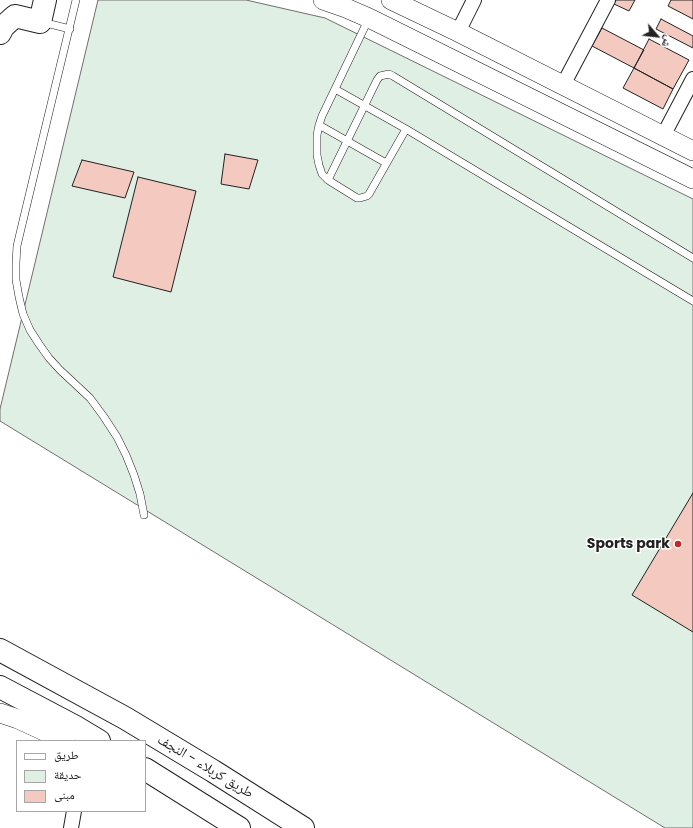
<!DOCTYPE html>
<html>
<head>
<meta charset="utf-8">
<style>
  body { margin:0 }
  #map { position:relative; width:693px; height:828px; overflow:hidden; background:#fff; font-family:Poppins,"Noto Naskh Arabic",sans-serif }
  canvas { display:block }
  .legend { position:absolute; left:16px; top:740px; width:130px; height:72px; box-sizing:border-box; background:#fff; border:1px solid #a7a7a7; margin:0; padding:5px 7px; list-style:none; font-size:12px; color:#222 }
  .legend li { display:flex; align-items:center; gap:8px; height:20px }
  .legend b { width:20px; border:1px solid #a7a7a7 }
  .north { position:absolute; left:637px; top:16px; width:40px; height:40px; -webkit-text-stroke:3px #fff; paint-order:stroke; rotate:118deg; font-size:11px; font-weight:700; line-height:16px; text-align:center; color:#222 }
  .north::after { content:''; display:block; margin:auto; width:14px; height:18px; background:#222; clip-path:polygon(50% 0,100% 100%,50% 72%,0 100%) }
</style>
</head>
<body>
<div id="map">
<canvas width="693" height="828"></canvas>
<ul class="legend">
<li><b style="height:5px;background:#fff"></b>طريق</li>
<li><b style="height:11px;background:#e0efe3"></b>حديقة</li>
<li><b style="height:11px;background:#f3c9c0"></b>مبنى</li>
</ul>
<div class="north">ش</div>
</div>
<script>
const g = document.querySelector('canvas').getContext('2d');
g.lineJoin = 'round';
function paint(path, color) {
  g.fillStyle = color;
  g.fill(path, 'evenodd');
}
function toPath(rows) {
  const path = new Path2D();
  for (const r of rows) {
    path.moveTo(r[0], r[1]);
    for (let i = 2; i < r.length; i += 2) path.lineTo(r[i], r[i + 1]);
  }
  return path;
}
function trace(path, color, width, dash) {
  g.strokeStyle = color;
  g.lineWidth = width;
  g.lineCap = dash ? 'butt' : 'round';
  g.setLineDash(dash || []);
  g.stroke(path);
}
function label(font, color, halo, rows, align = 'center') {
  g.font = font + ' Poppins,"Noto Naskh Arabic",sans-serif';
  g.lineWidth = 3;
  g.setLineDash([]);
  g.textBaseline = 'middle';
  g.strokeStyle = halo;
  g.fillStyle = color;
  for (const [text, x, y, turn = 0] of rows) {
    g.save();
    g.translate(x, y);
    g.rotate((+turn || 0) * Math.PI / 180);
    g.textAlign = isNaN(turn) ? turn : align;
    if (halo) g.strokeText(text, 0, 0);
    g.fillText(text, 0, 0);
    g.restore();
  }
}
const green = toPath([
  [98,0,246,0,325,18,693,199,693,828,665,828,0,421,0,409,98,0]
]);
paint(green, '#e0efe3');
trace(green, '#6f6f6f', 1);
const building = toPath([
  [616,0,635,0,629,11,614,4,616,0],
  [671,0,693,0,693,19,668,6,671,0],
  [661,19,693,36,693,48,656,29,661,19],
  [602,28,644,50,634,68,592,46,602,28],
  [649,39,689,60,673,89,634,68,649,39],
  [634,68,673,89,663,109,623,88,634,68],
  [225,154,258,160,249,189,221,184,225,154],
  [82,160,134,172,125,198,72,186,82,160],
  [138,177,196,191,171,292,113,277,138,177],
  [693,493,693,632,632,595,693,493]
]);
paint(building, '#f3c9c0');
trace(building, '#222', 1);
const lane = toPath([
  [76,0,21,229,17,246,16,263,16,280,19,297,23,314,30,330,39,344,49,358,60,370,90,398,104,417,117,437,126,455,134,475,140,494,144,515],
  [369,18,322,116,319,125,317,135,317,155,319,165,322,174,328,180,357,198,360,198,367,196,369,194,406,129],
  [42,22,70,29],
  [335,89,406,129,693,301],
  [319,125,386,163],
  [328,180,377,80,380,76,389,74,393,76,693,258]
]);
const street = toPath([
  [458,32,474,0],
  [563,85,608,0],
  [663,136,693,79],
  [71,828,74,811]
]);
const secondary = toPath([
  [323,0,346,8,369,18,693,179],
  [391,0,458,32,693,151],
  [0,713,18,719,66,741]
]);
const primary = toPath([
  [0,33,3,27,15,16,40,22,45,0]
]);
const highway = toPath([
  [0,650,125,718,213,771,303,828],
  [0,687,74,726,99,741],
  [145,769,239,828]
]);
trace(lane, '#222', 8);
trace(street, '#222', 16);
trace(secondary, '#222', 20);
trace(primary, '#222', 24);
trace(highway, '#222', 24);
trace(lane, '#fff', 7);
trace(street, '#fff', 14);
trace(secondary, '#fff', 19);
trace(primary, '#fff', 22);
trace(highway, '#fff', 22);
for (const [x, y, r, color] of [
  [678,544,4,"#c62828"]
]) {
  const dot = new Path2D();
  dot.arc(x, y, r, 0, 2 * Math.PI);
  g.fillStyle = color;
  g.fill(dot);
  trace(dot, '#fff', 1.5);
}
label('bold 14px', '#222', '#fff', [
  ["Sports park",670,544]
], 'right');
label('14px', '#222', '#fff', [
  ["طريق کربلاء - النجف",205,767,31]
]);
</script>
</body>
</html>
